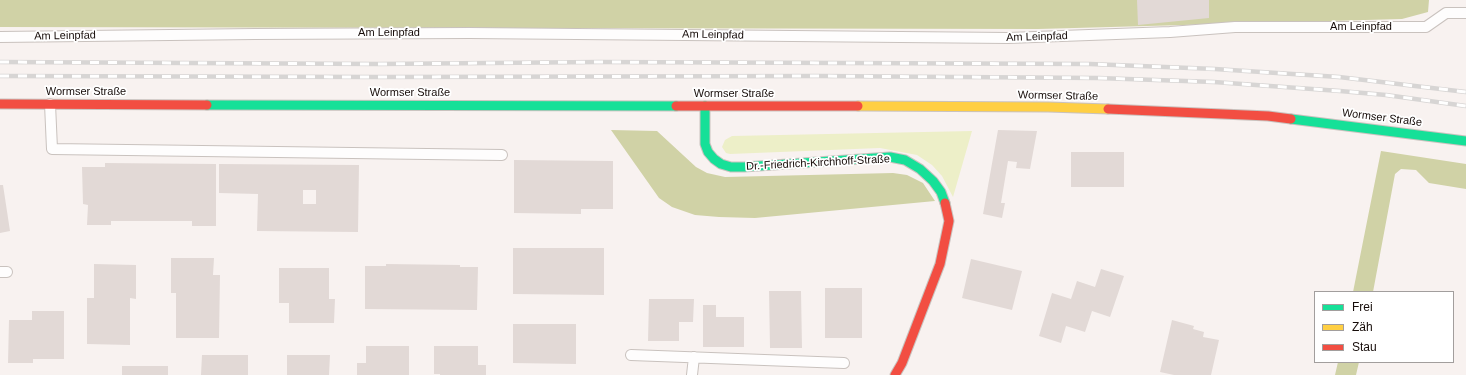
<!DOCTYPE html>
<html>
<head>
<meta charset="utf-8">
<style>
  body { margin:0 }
  #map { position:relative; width:1466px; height:375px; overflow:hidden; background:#f8f2f0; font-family:Arial,sans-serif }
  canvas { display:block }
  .legend { position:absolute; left:1314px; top:291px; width:140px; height:72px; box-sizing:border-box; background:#fff; border:1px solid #a29e9d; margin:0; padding:5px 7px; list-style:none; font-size:12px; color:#160c09 }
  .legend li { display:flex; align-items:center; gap:8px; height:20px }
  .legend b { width:20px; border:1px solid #a29e9d }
</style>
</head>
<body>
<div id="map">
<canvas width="1466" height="375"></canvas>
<ul class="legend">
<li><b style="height:5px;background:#16e098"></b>Frei</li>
<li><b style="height:5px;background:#ffcf43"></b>Zäh</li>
<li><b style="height:5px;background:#f24e42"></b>Stau</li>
</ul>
</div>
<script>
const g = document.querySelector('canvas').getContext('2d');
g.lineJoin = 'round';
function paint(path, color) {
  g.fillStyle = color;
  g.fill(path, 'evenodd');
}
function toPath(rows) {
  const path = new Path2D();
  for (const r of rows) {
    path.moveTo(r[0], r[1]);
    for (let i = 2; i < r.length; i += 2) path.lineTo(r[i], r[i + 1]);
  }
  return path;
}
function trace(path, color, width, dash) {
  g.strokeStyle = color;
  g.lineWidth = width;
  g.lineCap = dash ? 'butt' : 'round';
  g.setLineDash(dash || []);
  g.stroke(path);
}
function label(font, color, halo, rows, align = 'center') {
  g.font = font + ' Arial,sans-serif';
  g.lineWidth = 3.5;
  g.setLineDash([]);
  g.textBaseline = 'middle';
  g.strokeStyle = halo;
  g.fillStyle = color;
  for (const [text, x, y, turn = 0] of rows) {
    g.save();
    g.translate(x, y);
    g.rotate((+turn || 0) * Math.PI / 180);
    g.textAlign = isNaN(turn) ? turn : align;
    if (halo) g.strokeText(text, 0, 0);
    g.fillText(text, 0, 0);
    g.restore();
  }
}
paint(toPath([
  [972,131,953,197,942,176,932,165,917,155,880,148,730,154,726,153,722,147,725,140,732,136]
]), '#edefc8');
paint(toPath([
  [0,0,1429,0,1428,12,1402,19,1038,29,0,27],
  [611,130,657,131,696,167,707,173,725,177,893,173,907,175,923,183,935,201,755,218,719,217,695,215,672,207,659,198],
  [1381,151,1466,164,1466,189,1429,183,1416,170,1401,169,1395,174,1373,292,1353,292],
  [1338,362,1359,362,1356,375,1335,375]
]), '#d0d2a6');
paint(toPath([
  [1137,0,1209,0,1209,18,1138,25],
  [998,130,1037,131,1030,169,1016,168,1017,162,1008,161,1001,203,1005,203,1002,218,983,214],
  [1071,152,1124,152,1124,187,1071,187],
  [514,160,613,161,613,209,581,209,581,214,514,213],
  [105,163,216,164,216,226,192,226,192,221,111,221,111,225,87,225,88,205,83,204,82,167,105,167],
  [219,164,359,165,358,232,257,231,258,194,219,193],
  [303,190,316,190,316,204,303,204],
  [0,185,3,185,10,231,0,233],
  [513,248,604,248,604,295,513,294],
  [171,258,214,258,213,275,220,275,219,338,176,338,176,293,171,293],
  [971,259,1022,271,1012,310,962,298],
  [94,264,136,265,136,299,130,298,130,345,87,344,87,298,94,298],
  [386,264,460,265,460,267,478,267,477,310,365,309,365,266,386,266],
  [279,268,329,268,329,299,335,299,334,323,289,323,289,303,279,303],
  [1101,269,1124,276,1110,317,1092,311,1085,332,1066,326,1061,343,1039,336,1052,293,1071,299,1077,281,1095,287],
  [825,288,862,288,862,338,825,338],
  [769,291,801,291,802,348,770,348],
  [649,299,694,299,693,322,679,322,679,341,648,341],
  [703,305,716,305,716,317,744,317,744,347,703,347],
  [32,311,64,311,64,359,33,359,33,363,8,363,9,320,32,320],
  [1172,320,1194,326,1193,329,1204,332,1203,337,1219,340,1211,375,1174,375,1160,372],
  [513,324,576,324,576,364,513,363],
  [366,346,409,346,409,375,357,375,357,363,366,363],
  [434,346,478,346,478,365,486,365,486,375,440,375,440,374,434,374],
  [202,355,248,355,248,375,201,375],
  [287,355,330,355,329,375,287,375],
  [122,366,168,366,168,375,122,375]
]), '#e2d9d6');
const lane = toPath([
  [0,37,255,34,469,33,1008,38,1170,32,1235,27,1426,27,1446,13,1466,13],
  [50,104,52,149,502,155],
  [0,272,7,272],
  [631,355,844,363],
  [692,375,694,357]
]);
const fast = toPath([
  [207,105,676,106],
  [705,106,705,144,708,152,714,159,721,164,731,167,744,167,890,157,905,160,920,169,933,181,941,192,945,203],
  [1291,119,1466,141]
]);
const slow = toPath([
  [858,106,1048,107,1108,109]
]);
const jam = toPath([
  [0,104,207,105],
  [676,106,858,106],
  [1108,109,1268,116,1291,119],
  [895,375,902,363,940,264,949,221,945,203]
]);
trace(lane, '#c9c2be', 12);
trace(fast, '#c9c2be', 11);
trace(slow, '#c9c2be', 11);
trace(jam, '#c9c2be', 11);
trace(lane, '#fefdfd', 10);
trace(fast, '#16e098', 9);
trace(slow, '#ffcf43', 9);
trace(jam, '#f24e42', 9);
const rail = toPath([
  [0,62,379,64,599,62,1090,64,1215,69,1339,77,1466,92],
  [0,76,380,77,818,76,1098,78,1214,82,1340,91,1386,95,1466,106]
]);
trace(rail, '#d7d5d4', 4.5);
trace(rail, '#fff', 3, [9]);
label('11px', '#160c09', '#fff', [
  ["Am Leinpfad",1361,27],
  ["Am Leinpfad",389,33],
  ["Am Leinpfad",713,35,1],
  ["Am Leinpfad",65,36,-1],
  ["Am Leinpfad",1037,37,-2],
  ["Wormser Straße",86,92],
  ["Wormser Straße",410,93],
  ["Wormser Straße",734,94],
  ["Wormser Straße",1058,96,1],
  ["Wormser Straße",1382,118,7],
  ["Dr.-Friedrich-Kirchhoff-Straße",818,163,-3]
]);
</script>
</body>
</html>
